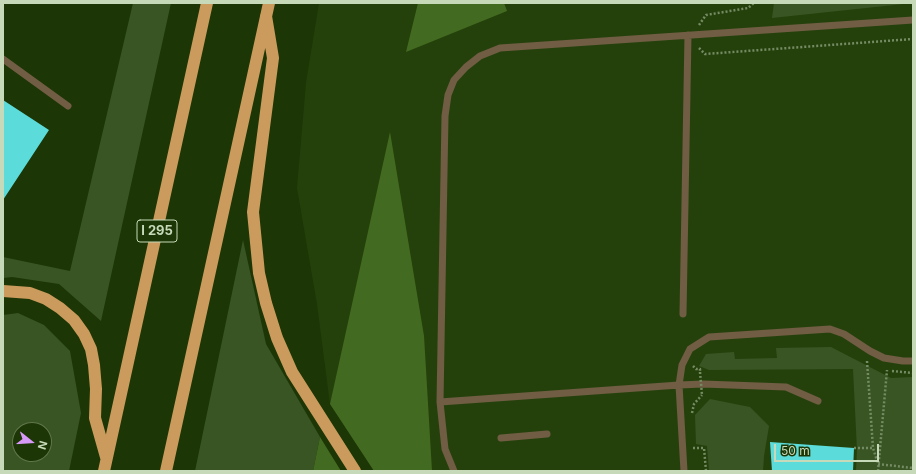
<!DOCTYPE html>
<html>
<head>
<meta charset="utf-8">
<style>
  body { margin:0 }
  #map { position:relative; width:916px; height:474px; overflow:hidden; background:#1d3605; font-family:Inter,sans-serif }
  canvas { display:block }
  .frame { position:absolute; inset:0; border:4px solid #c6daba; pointer-events:none }
  .north { position:absolute; left:12px; top:422px; width:40px; height:40px; box-sizing:border-box; background:#1d3605; border:1px solid #61784d; border-radius:50%; rotate:107deg; font-size:11px; font-weight:700; line-height:16px; text-align:center; color:#c6daba }
  .north::after { content:''; display:block; margin:auto; width:14px; height:18px; background:#d89af8; clip-path:polygon(50% 0,100% 100%,50% 72%,0 100%) }
  .scale { position:absolute; left:774px; top:444px; width:105px; height:18px; box-sizing:border-box; border:2px solid #c6daba; border-top:0; padding-left:5px; font-size:12px; line-height:14px; white-space:nowrap; color:#c6daba; -webkit-text-stroke:3px #1d3605; paint-order:stroke }
</style>
</head>
<body>
<div id="map">
<canvas width="916" height="474"></canvas>
<div class="frame"></div>
<div class="north">N</div>
<div class="scale">50 m</div>
</div>
<script>
const g = document.querySelector('canvas').getContext('2d');
g.lineJoin = 'round';
function paint(path, color) {
  g.fillStyle = color;
  g.fill(path, 'evenodd');
}
function toPath(rows) {
  const path = new Path2D();
  for (const r of rows) {
    path.moveTo(r[0], r[1]);
    for (let i = 2; i < r.length; i += 2) path.lineTo(r[i], r[i + 1]);
  }
  return path;
}
function trace(path, color, width, dash) {
  g.strokeStyle = color;
  g.lineWidth = width;
  g.lineCap = dash ? 'butt' : 'round';
  g.setLineDash(dash || []);
  g.stroke(path);
}
function label(font, color, halo, rows, align = 'center') {
  g.font = font + ' Inter,sans-serif';
  g.lineWidth = 4;
  g.setLineDash([]);
  g.textBaseline = 'middle';
  g.strokeStyle = halo;
  g.fillStyle = color;
  for (const [text, x, y, turn = 0] of rows) {
    g.save();
    g.translate(x, y);
    g.rotate((+turn || 0) * Math.PI / 180);
    g.textAlign = isNaN(turn) ? turn : align;
    if (halo) g.strokeText(text, 0, 0);
    g.fillText(text, 0, 0);
    g.restore();
  }
}
paint(toPath([
  [319,3,913,3,913,471,374,471,330,404,317,304,297,188,306,83]
]), '#25410b');
paint(toPath([
  [133,3,171,3,101,321,59,284,12,277,3,278,3,257,70,271],
  [774,3,913,3,772,18],
  [243,240,266,344,320,437,313,471,195,471],
  [18,313,44,325,70,351,81,413,69,471,3,471,3,315],
  [20,430,44,430,44,454,20,454],
  [831,347,891,378,913,377,913,471,856,471,857,450,853,369,709,370,699,366,706,354,734,352,735,359,777,358,776,348],
  [710,399,750,407,769,426,764,456,763,471,709,471,707,446,696,444,695,415]
]), '#395524');
paint(toPath([
  [418,3,504,3,507,11,406,52],
  [390,132,424,336,432,471,374,471,330,404],
  [320,437,341,471,313,471]
]), '#426b21');
paint(toPath([
  [3,100,49,130,3,200],
  [770,442,854,448,853,471,772,471]
]), '#5bdbd9');
trace(toPath([
  [699,25,706,15,748,8,754,3],
  [699,48,705,54,913,39],
  [867,361,873,448,878,464,913,468],
  [693,366,696,369,700,369,700,372],
  [892,371,913,373],
  [692,413,694,404,702,395],
  [693,448,704,448,706,471],
  [854,448,873,448],
  [878,471,887,370]
]), '#758b63', 2.5, [2, 2]);
trace(toPath([
  [3,59,68,106],
  [683,314,688,35],
  [440,402,679,385,682,365,690,349,709,337,830,329,844,334,870,351,884,358,903,361,913,361],
  [501,438,547,434],
  [454,471,445,449,440,402,445,116,448,95,454,80,466,67,480,56,500,48,913,20],
  [684,471,679,385,703,384,786,387,818,401]
]), '#705d44', 7);
trace(toPath([
  [266,16,273,58,253,212,259,273,266,303,277,338,292,372,355,471],
  [3,291,30,293,46,299,60,308,74,320,84,334,91,349,94,365,96,389,95,418,106,457],
  [104,471,207,3],
  [166,471,269,3]
]), '#ca9b5c', 12);
trace(toPath([
  [700,372,702,395]
]), '#758b63', 2.5, [2, 2]);
for (const [x, y, w] of [
  [157,231,40]
]) {
  const box = new Path2D();
  box.roundRect(x - w / 2, y - 11, w, 22, 3);
  g.fillStyle = '#1d3605';
  g.fill(box);
  trace(box, '#c6daba', 1);
}
label('bold 13px', '#c6daba', null, [
  ["I 295",157,231]
]);
</script>
</body>
</html>
